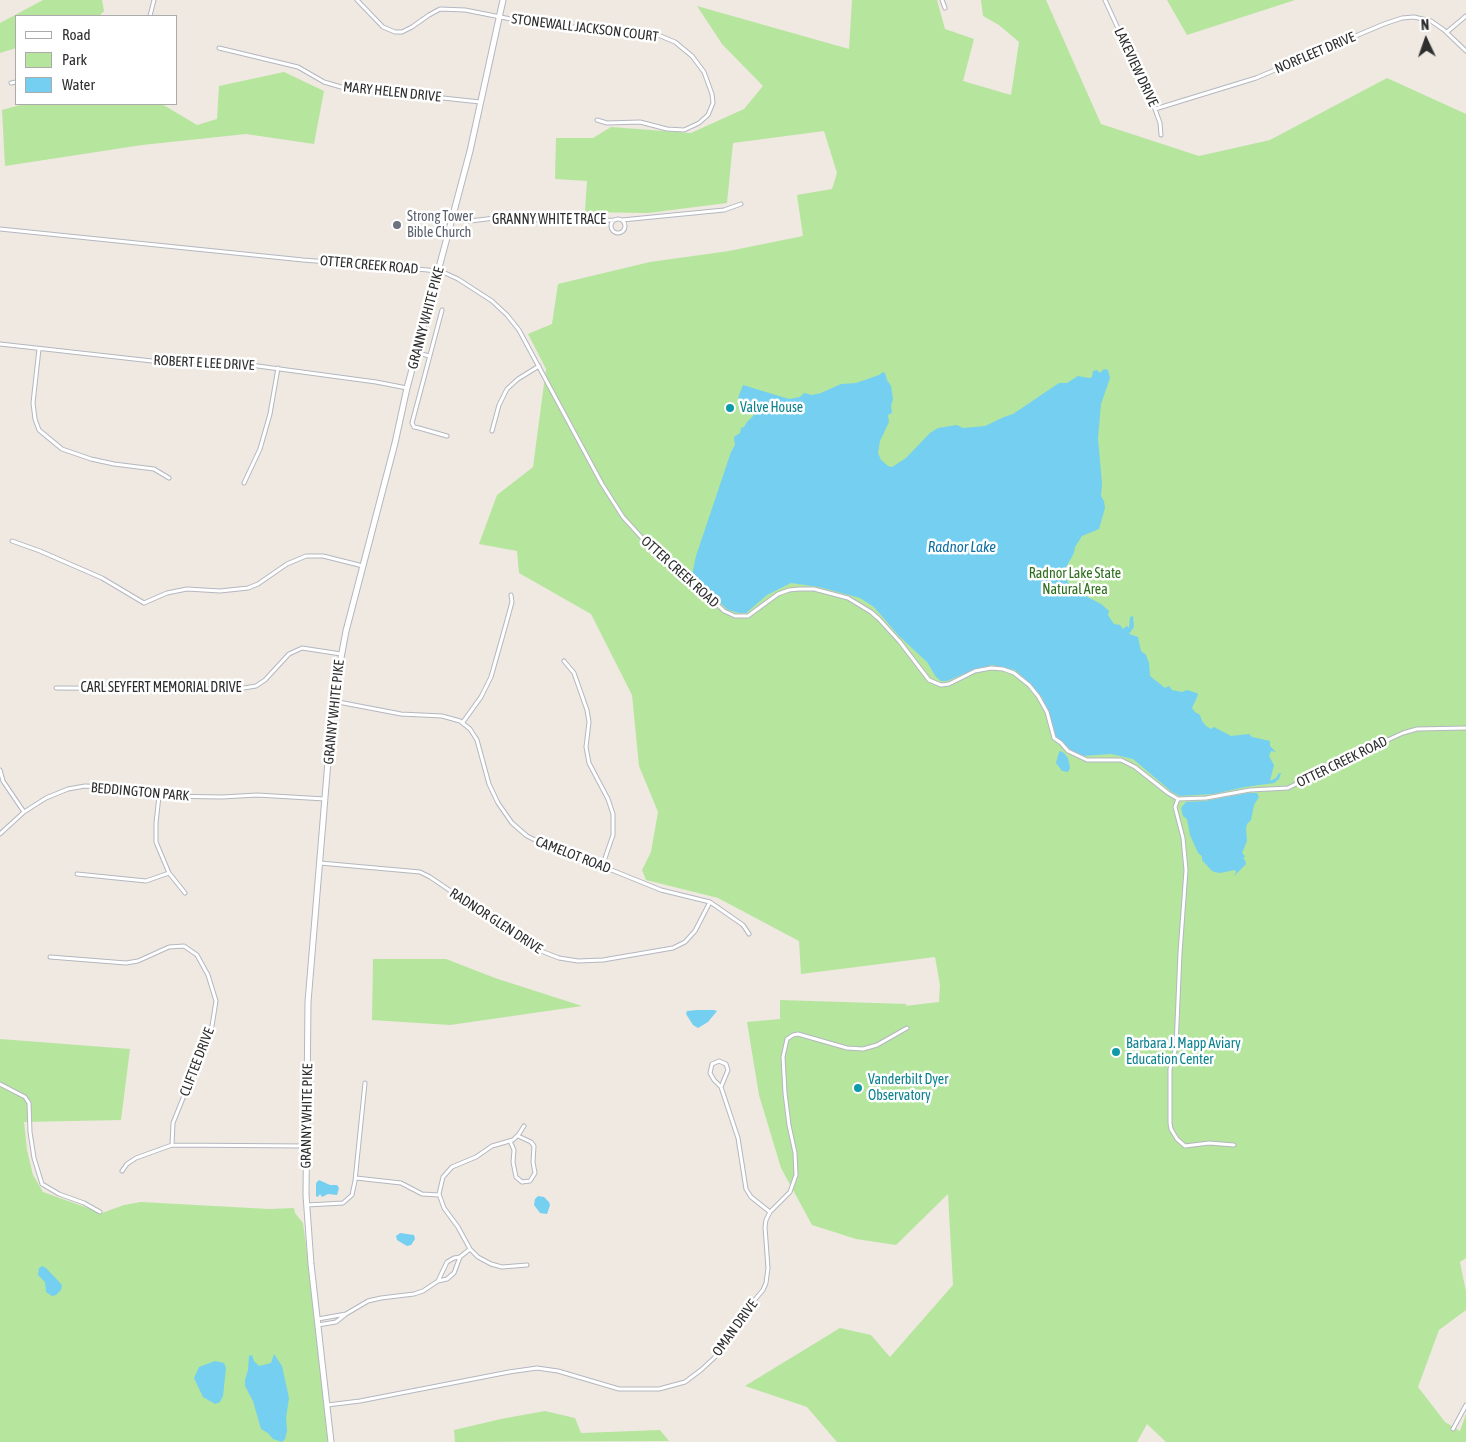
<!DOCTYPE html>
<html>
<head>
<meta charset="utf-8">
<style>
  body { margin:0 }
  #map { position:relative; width:1466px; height:1442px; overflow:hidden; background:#efe9e1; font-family:"Asap Condensed",sans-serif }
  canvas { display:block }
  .legend { position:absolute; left:15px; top:15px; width:162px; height:90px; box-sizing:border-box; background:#fff; border:1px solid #ababab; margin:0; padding:6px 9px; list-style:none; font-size:15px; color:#2e2e2e }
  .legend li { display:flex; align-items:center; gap:10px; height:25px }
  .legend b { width:25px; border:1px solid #ababab }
  .north { position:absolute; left:1401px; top:15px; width:50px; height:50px; -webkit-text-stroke:4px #fff; paint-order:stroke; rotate:357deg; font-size:14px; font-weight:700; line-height:20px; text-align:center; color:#2e2e2e }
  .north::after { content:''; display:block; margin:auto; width:18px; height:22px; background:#2e2e2e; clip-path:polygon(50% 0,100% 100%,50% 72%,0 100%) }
</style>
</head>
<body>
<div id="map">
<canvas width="1466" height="1442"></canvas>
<ul class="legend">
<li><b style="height:6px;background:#fff"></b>Road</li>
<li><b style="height:14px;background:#b6e59e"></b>Park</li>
<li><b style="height:14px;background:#75cff0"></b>Water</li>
</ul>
<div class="north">N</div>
</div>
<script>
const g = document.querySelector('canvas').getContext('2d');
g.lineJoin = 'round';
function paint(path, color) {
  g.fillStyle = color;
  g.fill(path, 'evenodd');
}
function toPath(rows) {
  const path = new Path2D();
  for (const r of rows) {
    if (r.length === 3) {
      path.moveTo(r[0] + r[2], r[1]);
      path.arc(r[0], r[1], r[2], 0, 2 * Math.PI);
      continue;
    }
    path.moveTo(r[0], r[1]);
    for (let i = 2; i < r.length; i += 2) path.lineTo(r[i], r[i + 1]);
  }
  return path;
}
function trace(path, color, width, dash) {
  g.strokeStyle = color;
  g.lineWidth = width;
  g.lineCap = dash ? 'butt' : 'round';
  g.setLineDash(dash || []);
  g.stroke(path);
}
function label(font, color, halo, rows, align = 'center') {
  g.font = font + ' "Asap Condensed",sans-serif';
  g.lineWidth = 5;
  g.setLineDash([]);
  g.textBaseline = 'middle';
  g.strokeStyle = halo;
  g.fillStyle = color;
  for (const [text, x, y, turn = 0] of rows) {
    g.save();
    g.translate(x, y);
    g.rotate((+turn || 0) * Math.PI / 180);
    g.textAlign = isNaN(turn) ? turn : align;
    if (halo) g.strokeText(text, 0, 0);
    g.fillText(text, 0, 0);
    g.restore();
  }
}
paint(toPath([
  [43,0,102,0,104,11,99,16,16,16,16,48,0,53,0,23],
  [852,0,937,0,945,29,974,39,963,81,1011,95,1019,42,999,25,983,16,981,0,1046,0,1101,124,1199,156,1270,140,1387,78,1466,114,1466,1258,1460,1262,1466,1292,1466,1310,1439,1330,1418,1387,1445,1422,1460,1431,1466,1414,1466,1442,1166,1442,1147,1424,1137,1442,837,1442,807,1407,745,1386,840,1328,871,1335,890,1357,953,1285,948,1194,896,1245,856,1239,812,1225,781,1168,759,1095,747,1022,780,1019,780,1000,907,1004,905,1006,939,1002,940,985,935,957,801,974,799,941,718,898,646,880,642,870,651,852,658,812,639,766,632,695,591,614,519,573,517,551,479,544,497,495,533,467,546,369,528,334,552,324,558,284,650,262,729,251,803,236,797,195,832,189,837,173,824,131,733,143,727,203,648,213,585,212,587,181,555,179,556,138,593,138,611,127,691,133,744,109,763,86,722,44,697,6,849,49],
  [1167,0,1295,0,1187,35],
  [284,72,324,91,314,144,246,134,142,145,5,166,2,110,24,104,162,104,197,125,217,119,219,86],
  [373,959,446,959,495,978,582,1006,450,1025,372,1020],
  [0,1039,130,1049,121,1120,24,1122,27,1150,33,1175,43,1192,102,1213,124,1205,141,1202,269,1209,294,1208,295,1213,303,1223,314,1303,329,1442,0,1442],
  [545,1411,575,1418,581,1433,660,1430,669,1441,455,1442,454,1430,501,1419]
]), '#b6e59e');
paint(toPath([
  [1104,369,1108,370,1110,378,1101,404,1098,438,1102,484,1101,496,1104,501,1105,508,1099,529,1082,536,1075,547,1074,553,1065,569,1067,581,1072,588,1078,592,1101,604,1109,611,1108,615,1114,624,1120,625,1123,629,1127,626,1129,628,1130,617,1133,616,1134,627,1129,634,1138,637,1141,651,1146,655,1149,663,1150,676,1165,688,1169,686,1172,690,1182,692,1187,690,1197,693,1198,695,1192,708,1195,712,1200,715,1202,721,1206,726,1211,729,1214,727,1231,736,1249,734,1252,737,1270,741,1270,746,1276,752,1271,751,1269,756,1274,765,1270,781,1276,778,1279,773,1281,773,1279,779,1274,783,1245,787,1213,794,1180,796,1172,792,1133,759,1111,754,1083,756,1067,748,1062,741,1056,738,1042,697,1026,680,1015,670,992,665,973,670,947,681,941,681,936,677,927,662,899,636,874,607,860,598,819,587,791,583,767,595,746,613,739,613,728,610,714,597,713,591,706,589,692,575,696,556,731,452,735,445,734,437,740,433,741,428,744,427,747,422,760,409,758,407,742,401,738,398,743,385,789,399,800,397,804,393,812,395,821,393,841,384,856,383,879,375,883,372,885,373,887,380,891,386,893,399,891,406,892,413,888,415,889,422,880,441,878,453,881,460,888,466,892,467,906,458,930,433,938,428,957,425,963,428,985,426,1004,417,1013,414,1059,383,1067,383,1078,376,1089,378,1092,377,1093,371,1097,370,1100,373],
  [1060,751,1064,753,1068,758,1070,768,1068,772,1062,771,1056,763,1059,752],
  [1248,793,1257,793,1259,797,1254,805,1251,820,1247,824,1246,829,1247,841,1242,853,1245,856,1243,859,1245,860,1246,864,1234,876,1236,872,1235,870,1220,873,1214,872,1211,870,1202,860,1202,856,1198,853,1190,835,1187,819,1183,816,1181,808,1186,802,1205,801],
  [697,1010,714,1010,717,1011,708,1022,698,1028,693,1025,686,1014,687,1011],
  [319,1180,330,1185,337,1185,339,1188,337,1195,328,1194,322,1197,320,1194,318,1197,316,1196,316,1183],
  [538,1196,544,1197,549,1202,550,1205,547,1214,540,1213,534,1205,535,1199],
  [400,1233,414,1235,415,1239,411,1245,407,1246,397,1240,396,1236],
  [42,1266,46,1268,62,1285,61,1290,56,1295,52,1296,46,1292,45,1282,38,1275,39,1268],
  [252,1355,254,1361,259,1366,271,1363,274,1354,282,1366,289,1398,286,1418,287,1431,285,1439,282,1442,273,1439,268,1433,261,1429,253,1401,245,1386,245,1380,248,1370,249,1356],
  [215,1361,224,1363,226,1368,223,1396,220,1402,215,1404,203,1397,194,1378,199,1367]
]), '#75cff0');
const street = toPath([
  [357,0,383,27,395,32,402,32,412,27,429,15,440,9,465,10,531,23,658,35,675,42,692,56,704,72,712,94,713,103,708,115,699,123,684,130,667,129,640,122,607,123,597,120],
  [942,0,945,8],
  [1105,0,1155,109,1160,123,1161,135],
  [150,16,154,0],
  [1447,32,1466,16],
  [219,48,298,67,324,82,341,87,480,102],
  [11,83,16,82],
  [1155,109,1256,78,1384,24,1402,18,1414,17,1431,21,1444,30,1466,51],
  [453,218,470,221,495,218,569,221,615,220],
  [618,226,7],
  [622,220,724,210,741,204],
  [0,229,303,260,428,270,445,273,458,279,492,301,507,315,519,330,602,484,623,517,653,550,685,573,724,611,735,616,748,616,778,594,789,590,799,589,814,589,848,598,871,612,879,619,900,642,929,680,941,685,949,684,975,671,991,668,1003,669,1014,673,1029,685,1038,696,1047,712,1054,738,1061,743,1068,751,1087,760,1121,760,1135,767,1168,793,1178,799,1206,798,1250,790,1288,788,1339,762,1403,733,1417,729,1466,728],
  [442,310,412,423,414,427,419,428,447,436],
  [0,344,152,361,228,362,376,382,407,388],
  [39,349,33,403,35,419,39,430,62,449,91,459,114,464,154,469,169,478],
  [417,353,430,356],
  [492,431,499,405,507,389,518,379,539,366],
  [244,483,260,449,270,414,278,368],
  [12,541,40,551,102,578,144,603,167,593,187,589,220,591,248,588,258,584,287,564,306,556,323,556,363,566],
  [564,661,574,673,587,710,589,722,586,747,589,763,608,799,613,814,613,835,602,867],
  [56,688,238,689,256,686,265,680,289,654,302,648,341,654],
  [333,701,401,714,442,716,460,721,470,729,477,740,489,784,498,803,512,823,527,836,561,853,614,871,661,890,710,902,743,925,749,934],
  [463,722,481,697,491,677,506,624,512,602,511,595],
  [0,770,3,781,24,812],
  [159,796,156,823,156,842,169,873,185,893],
  [1178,799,1175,807,1183,838,1186,870,1180,953,1176,1047,1170,1069,1170,1123,1171,1129,1177,1139,1185,1146,1209,1143,1234,1145],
  [0,834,24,812,46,798,68,789,85,786,109,787,159,796,222,797,257,795,325,799],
  [320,863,420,872,430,877,536,949,559,958,578,961,603,960,673,948,685,942,695,931,710,902],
  [77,874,146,881,169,873],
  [50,957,126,963,138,961,169,947,184,946,197,955,208,975,216,1001,212,1026,173,1123,172,1145],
  [0,1084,25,1097,29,1103,30,1132,34,1158,42,1184,59,1194,84,1203,100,1212],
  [721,1087,728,1070,726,1064,719,1061,712,1064,710,1073,714,1080,721,1087,738,1138,746,1189,751,1197,770,1212],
  [524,1126,519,1134,513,1140,492,1146,476,1157,452,1167,443,1177,439,1194,444,1208,458,1227,470,1249,478,1257,491,1264,502,1267,527,1265],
  [510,1141,514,1150,513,1162,516,1177,522,1182,530,1181,535,1173,533,1162,534,1146,531,1142,518,1136],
  [122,1171,127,1164,136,1158,172,1145,306,1146],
  [356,1178,401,1183,422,1194,439,1195],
  [307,1205,343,1203,352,1195,355,1181,365,1083],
  [460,1257,470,1249],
  [346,1314,368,1301,381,1298,414,1294,423,1291,438,1281,447,1279,454,1273,460,1257,454,1258,447,1262,438,1281],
  [318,1319,346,1314,336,1322,318,1325],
  [327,1405,360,1401,509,1372,537,1368,558,1371,619,1389,659,1389,685,1382,701,1370,714,1358,730,1336,747,1309,763,1290,766,1283,768,1268,765,1227,766,1220,770,1212,790,1192,796,1175,795,1153,789,1125,785,1093,783,1057,787,1039,793,1035,798,1034,847,1048,863,1049,877,1045,907,1028],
  [1453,1429,1466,1405]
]);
const secondary = toPath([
  [331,1442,311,1264,306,1195,308,1002,333,701,346,631,395,443,407,388,470,151,503,0]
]);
trace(street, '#b4b7c1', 5);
trace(secondary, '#b4b7c1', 7);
trace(street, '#fff', 3);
trace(secondary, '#fff', 5);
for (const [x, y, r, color] of [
  [397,225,5,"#6b7280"],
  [730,408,5,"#0f9aa8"],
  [1116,1052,5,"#0f9aa8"],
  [858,1088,5,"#0f9aa8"]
]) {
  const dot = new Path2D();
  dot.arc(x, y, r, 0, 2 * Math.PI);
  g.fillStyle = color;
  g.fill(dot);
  trace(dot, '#fff', 2);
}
label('14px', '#2e2e2e', '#fff', [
  ["STONEWALL JACKSON COURT",585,28,7],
  ["NORFLEET DRIVE",1315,53,-23],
  ["LAKEVIEW DRIVE",1136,67,65],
  ["MARY HELEN DRIVE",392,92,6],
  ["GRANNY WHITE TRACE",549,220],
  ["OTTER CREEK ROAD",369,265,5],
  ["GRANNY WHITE PIKE",426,318,-75],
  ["ROBERT E LEE DRIVE",204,363,3],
  ["OTTER CREEK ROAD",680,572,42],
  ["CARL SEYFERT MEMORIAL DRIVE",161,688],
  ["GRANNY WHITE PIKE",334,712,-84],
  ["OTTER CREEK ROAD",1342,762,-26],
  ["BEDDINGTON PARK",140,792,5],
  ["CAMELOT ROAD",573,855,21],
  ["RADNOR GLEN DRIVE",496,921,33],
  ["CLIFTEE DRIVE",197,1062,-69],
  ["GRANNY WHITE PIKE",307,1116,-89],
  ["OMAN DRIVE",735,1328,-54]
]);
label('14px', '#5b616d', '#fff', [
  ["Strong Tower",407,217],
  ["Bible Church",407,233]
], 'left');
label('14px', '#0d838f', '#fff', [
  ["Valve House",740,408],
  ["Barbara J. Mapp Aviary",1126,1044],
  ["Education Center",1126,1060],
  ["Vanderbilt Dyer",868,1080],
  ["Observatory",868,1096]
], 'left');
label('14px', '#2c6e1b', '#fff', [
  ["Radnor Lake State",1075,574],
  ["Natural Area",1075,590]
]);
label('italic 15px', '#0d6fa3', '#fff', [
  ["Radnor Lake",962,547]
]);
</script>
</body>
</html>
